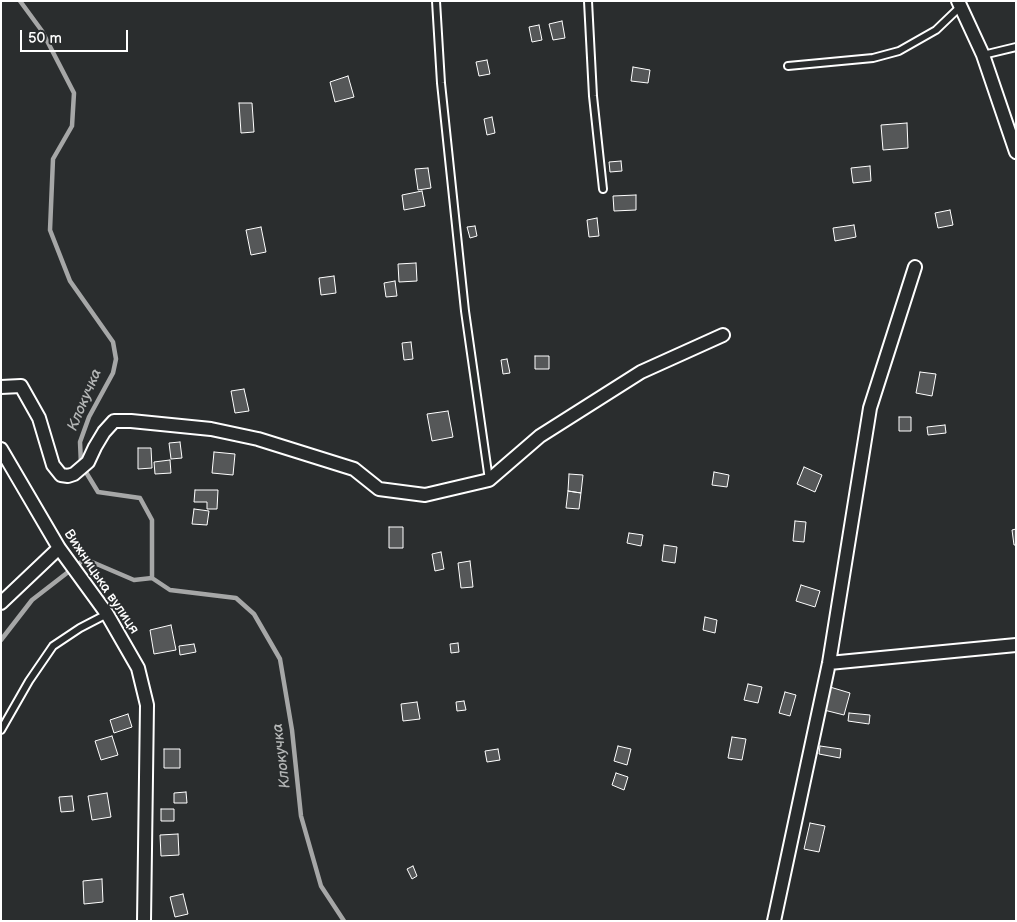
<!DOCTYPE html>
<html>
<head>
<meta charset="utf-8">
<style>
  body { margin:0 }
  #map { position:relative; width:1017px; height:922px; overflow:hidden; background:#2a2d2e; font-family:"Balsamiq Sans",sans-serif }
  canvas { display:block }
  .frame { position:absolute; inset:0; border:2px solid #fff; pointer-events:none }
  .scale { position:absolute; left:20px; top:30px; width:108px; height:22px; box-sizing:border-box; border:2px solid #fff; border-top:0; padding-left:6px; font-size:15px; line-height:18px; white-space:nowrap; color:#fff; -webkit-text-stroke:4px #2a2d2e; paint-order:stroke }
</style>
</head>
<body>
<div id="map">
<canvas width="1017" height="922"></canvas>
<div class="frame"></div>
<div class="scale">50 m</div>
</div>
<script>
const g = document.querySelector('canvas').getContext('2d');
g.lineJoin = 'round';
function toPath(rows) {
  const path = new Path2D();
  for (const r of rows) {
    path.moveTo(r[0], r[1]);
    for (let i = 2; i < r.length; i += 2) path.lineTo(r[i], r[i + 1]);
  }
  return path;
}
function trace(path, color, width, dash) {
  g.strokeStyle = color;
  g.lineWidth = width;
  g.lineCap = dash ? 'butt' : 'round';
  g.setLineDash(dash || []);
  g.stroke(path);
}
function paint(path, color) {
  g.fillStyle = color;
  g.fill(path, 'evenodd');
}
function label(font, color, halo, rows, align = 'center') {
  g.font = font + ' "Balsamiq Sans",sans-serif';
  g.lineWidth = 4;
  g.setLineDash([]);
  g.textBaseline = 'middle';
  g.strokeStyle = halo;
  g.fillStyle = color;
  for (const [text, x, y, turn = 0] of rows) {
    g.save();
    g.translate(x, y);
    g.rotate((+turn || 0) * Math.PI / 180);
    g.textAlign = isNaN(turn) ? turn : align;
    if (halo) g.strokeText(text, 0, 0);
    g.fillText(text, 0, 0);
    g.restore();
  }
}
trace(toPath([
  [20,1,42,31,74,93,72,126,53,159,50,230,70,281,113,342,116,359,113,373,89,417,80,442,81,464,98,492,140,498,152,520,152,578,170,590,236,598,254,614,280,659,292,730,301,816,321,886,344,921],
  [1,640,32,600,85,559,134,580,152,578]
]), '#a6a7a7', 4.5);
const building = toPath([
  [562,21,565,38,553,40,549,24,562,21],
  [539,25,542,40,532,42,529,27,539,25],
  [487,60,490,74,479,76,476,62,487,60],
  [633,67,650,70,648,83,631,81,633,67],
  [348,76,354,97,335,102,330,82,348,76],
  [239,103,252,103,254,132,241,133,239,103],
  [492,117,495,133,487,135,484,119,492,117],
  [907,123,908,148,883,150,881,125,907,123],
  [621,161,622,171,610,172,609,162,621,161],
  [870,166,871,181,853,183,851,168,870,166],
  [428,168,431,188,418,190,415,169,428,168],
  [422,191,425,206,404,210,402,195,422,191],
  [636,195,636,210,614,211,613,196,636,195],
  [950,210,953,225,938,228,935,213,950,210],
  [597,218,599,236,589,237,587,220,597,218],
  [854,225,856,237,835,241,833,228,854,225],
  [475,226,477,236,470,238,467,227,475,226],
  [261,227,266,252,251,255,246,230,261,227],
  [416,263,417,281,399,282,398,264,416,263],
  [334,276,336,293,321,295,319,278,334,276],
  [395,281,397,296,386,297,384,283,395,281],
  [411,342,413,359,404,360,402,343,411,342],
  [535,356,549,356,549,369,535,369,535,356],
  [507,359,510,373,503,374,501,360,507,359],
  [920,372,936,374,932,396,916,393,920,372],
  [244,389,249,411,235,413,231,391,244,389],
  [448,411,453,437,432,441,427,414,448,411],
  [899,417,911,417,911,431,899,431,899,417],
  [945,425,946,433,928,435,927,427,945,425],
  [180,442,182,458,171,459,169,443,180,442],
  [138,448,151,448,152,468,138,469,138,448],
  [214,452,235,454,233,475,212,473,214,452],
  [170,460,171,473,155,474,154,462,170,460],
  [804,467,822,475,815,492,797,484,804,467],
  [714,472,729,475,727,487,712,485,714,472],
  [569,474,583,475,581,493,568,491,569,474],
  [195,490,218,490,217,509,207,509,207,502,194,502,195,490],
  [568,491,581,493,579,509,566,508,568,491],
  [194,509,209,511,207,525,192,524,194,509],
  [795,521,806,522,804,542,793,541,795,521],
  [389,527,403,527,403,548,389,548,389,527],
  [1016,529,1016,545,1014,545,1012,530,1016,529],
  [629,533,643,535,641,546,627,543,629,533],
  [664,545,677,547,675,563,662,561,664,545],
  [441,552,444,569,435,571,432,554,441,552],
  [470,561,473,587,461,588,458,563,470,561],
  [801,585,820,591,815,607,796,601,801,585],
  [705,617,717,620,715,633,703,630,705,617],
  [171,625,176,650,154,654,150,630,171,625],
  [458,643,459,652,451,653,450,644,458,643],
  [194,644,196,652,180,655,179,646,194,644],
  [748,684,762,687,758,703,744,700,748,684],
  [830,687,850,693,844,715,824,710,830,687],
  [785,692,796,695,790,716,779,713,785,692],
  [464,701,466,710,457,711,456,702,464,701],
  [417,702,420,719,403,721,401,704,417,702],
  [849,713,870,715,869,724,848,721,849,713],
  [128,714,132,727,114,733,110,720,128,714],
  [112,736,118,755,101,760,95,741,112,736],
  [732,737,746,739,742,760,728,758,732,737],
  [618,746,631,749,627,765,614,761,618,746],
  [820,746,841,749,840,758,819,754,820,746],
  [164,749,180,749,180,768,164,768,164,749],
  [498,749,500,760,487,762,485,751,498,749],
  [616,773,628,777,624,790,612,785,616,773],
  [186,792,187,803,174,803,174,793,186,792],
  [107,793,111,817,92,820,88,796,107,793],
  [72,796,74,811,61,812,59,797,72,796],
  [161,809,174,809,174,821,161,821,161,809],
  [810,823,825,826,819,852,804,849,810,823],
  [178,834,179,855,161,856,160,835,178,834],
  [413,866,417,876,412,879,407,869,413,866],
  [102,879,103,902,84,904,83,881,102,879],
  [183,894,188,914,175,917,170,897,183,894]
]);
paint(building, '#555758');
trace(building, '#fff', 1);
const service = toPath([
  [436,1,441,83,465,311,489,480],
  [588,1,593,96,603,189],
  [983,55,1016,47],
  [788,66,873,58,899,51,936,30,960,7],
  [1,730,29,681,53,646,80,628,107,614]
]);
const minor = toPath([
  [958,1,983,55,1016,152],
  [1,387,21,386,39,418,53,465,61,475,68,476,74,474,88,462,95,447,104,432,114,421,131,421,211,429,258,439,354,469,379,489,425,495,489,480,540,436,641,372,723,335],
  [1,449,59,548,107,614,138,668,147,705,144,921],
  [1,603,59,548],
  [829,663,1016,645],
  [774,921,829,663,870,408,915,267]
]);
trace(service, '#fff', 10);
trace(minor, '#fff', 16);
trace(service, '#2a2d2e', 6);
trace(minor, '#2a2d2e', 12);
label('14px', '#fff', '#2a2d2e', [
  ["Вижницька вулиця",101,582,56]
]);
label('italic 15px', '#b4b6b6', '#2a2d2e', [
  ["Клокучка",85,400,-67],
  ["Клокучка",282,756,-97]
]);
</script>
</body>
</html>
